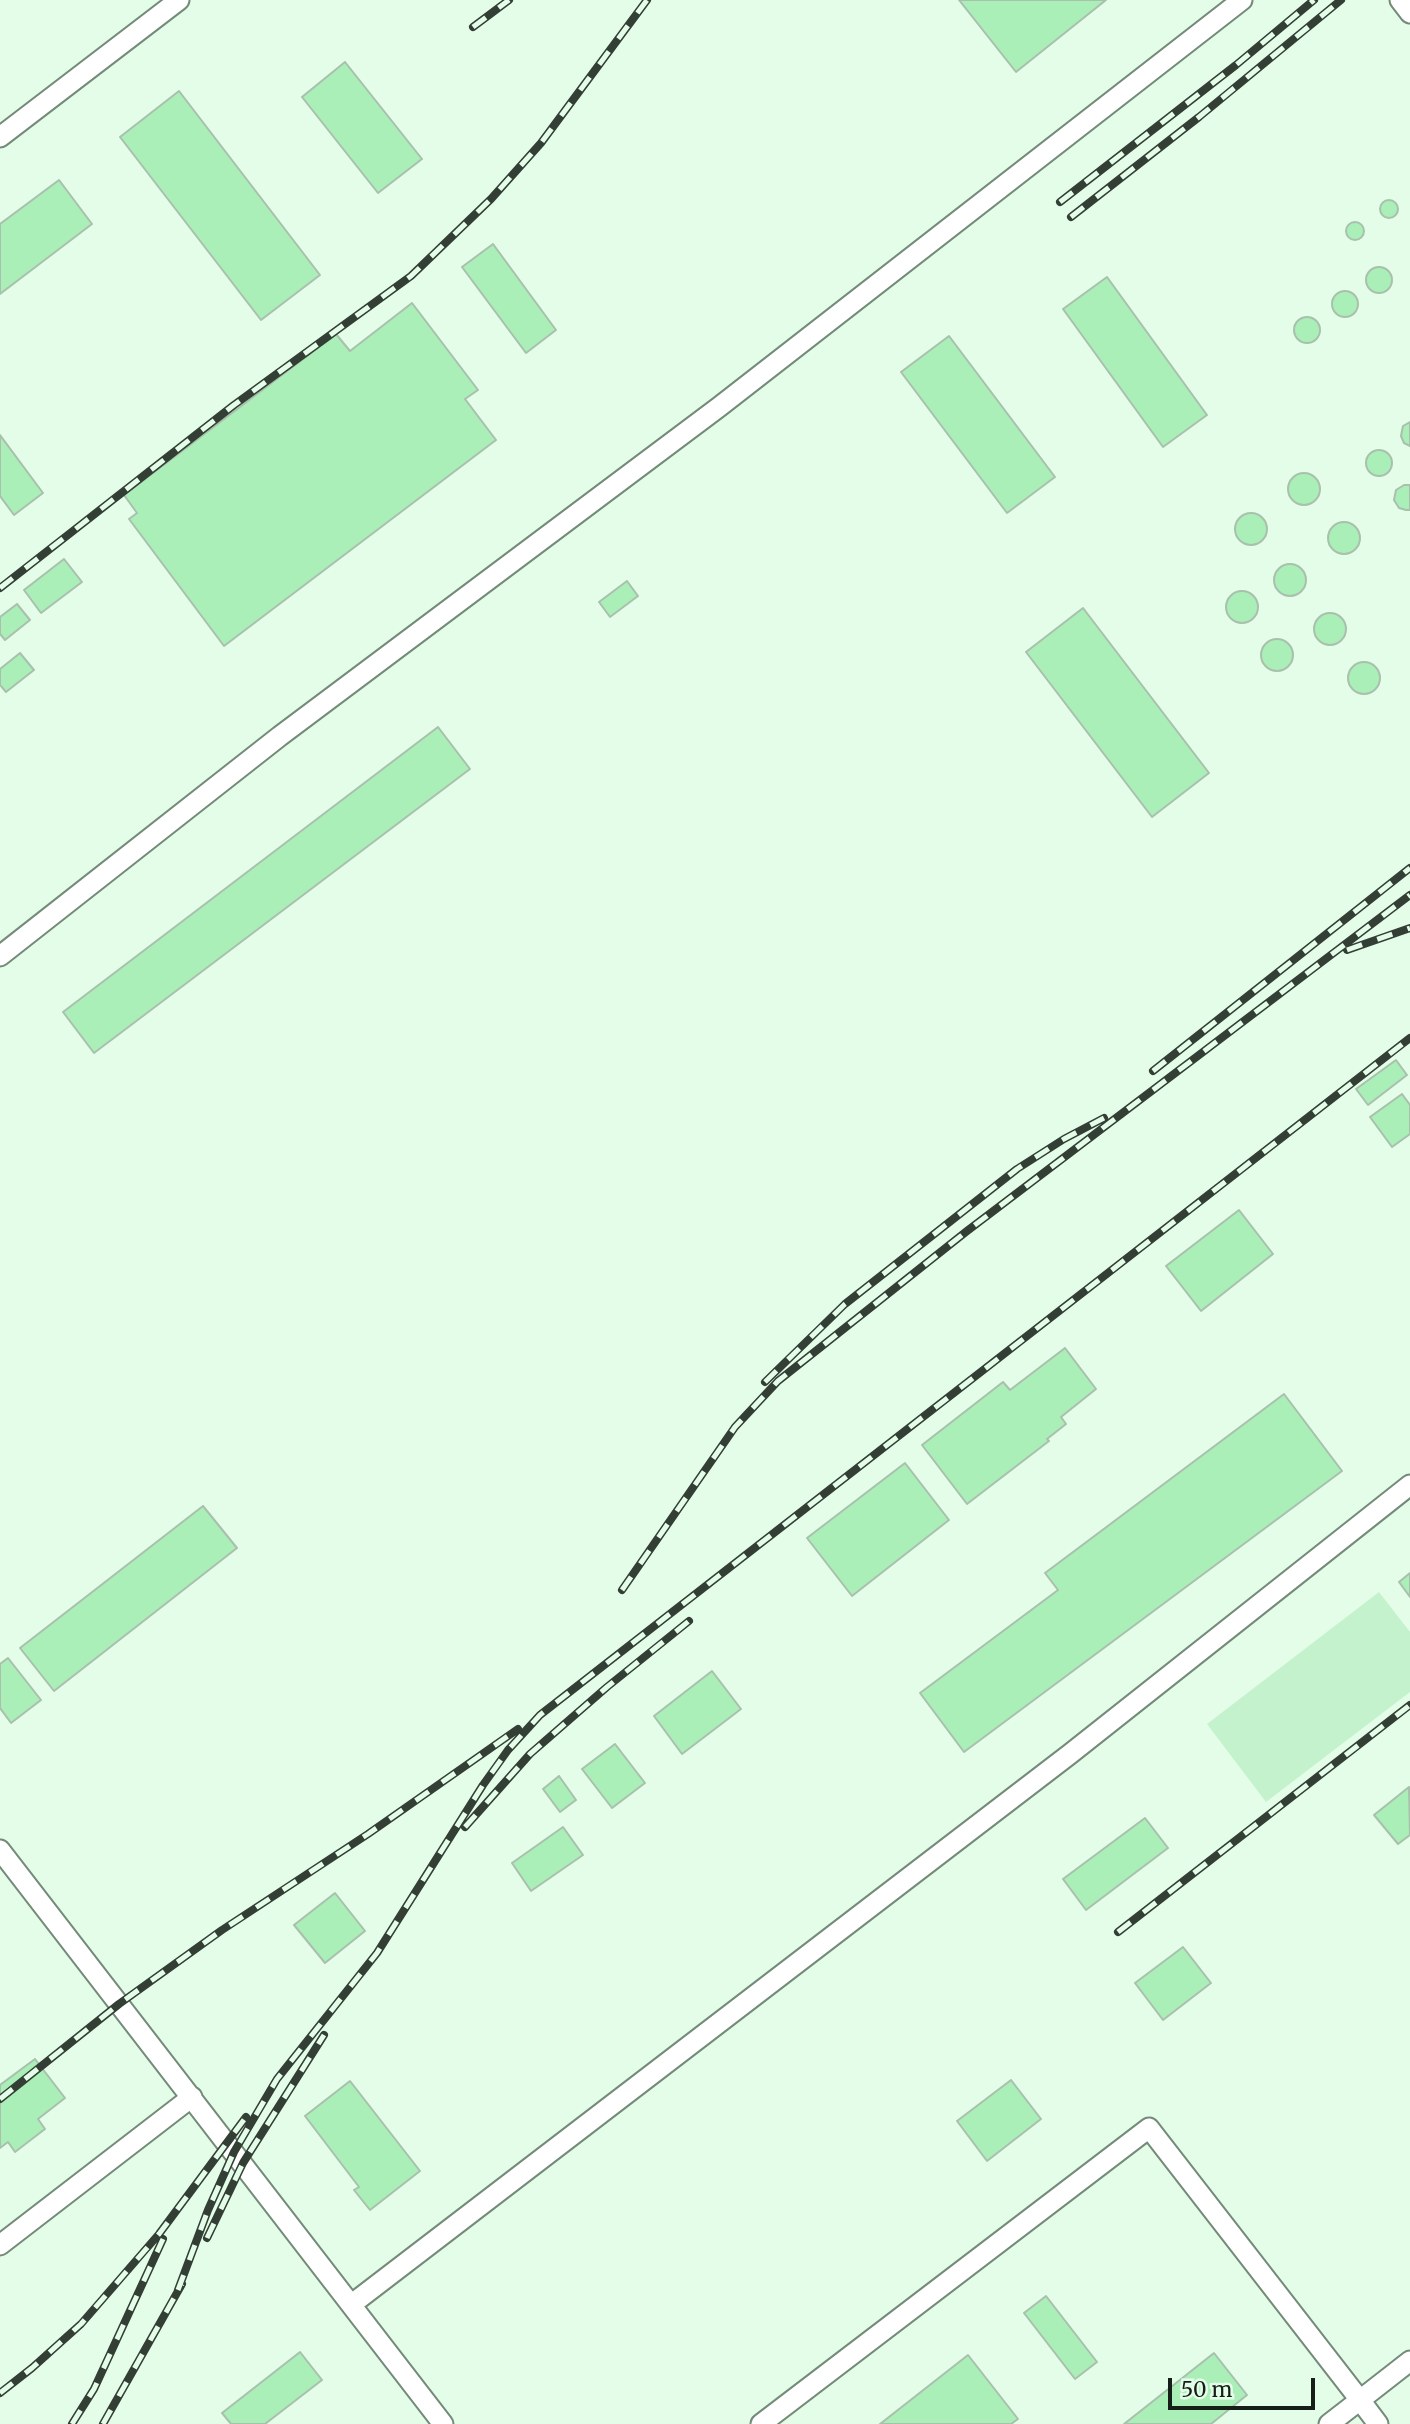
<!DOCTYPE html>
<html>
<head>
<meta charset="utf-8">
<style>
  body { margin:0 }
  #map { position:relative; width:1410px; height:2424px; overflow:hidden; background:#e4fde9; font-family:Merriweather,serif }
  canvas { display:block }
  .scale { position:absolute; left:1168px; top:2378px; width:147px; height:32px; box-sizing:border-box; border:4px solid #151e17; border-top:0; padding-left:9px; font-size:21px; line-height:24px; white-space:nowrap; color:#151e17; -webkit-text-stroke:5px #e4fde9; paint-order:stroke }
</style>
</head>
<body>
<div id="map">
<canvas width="1410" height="2424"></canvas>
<div class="scale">50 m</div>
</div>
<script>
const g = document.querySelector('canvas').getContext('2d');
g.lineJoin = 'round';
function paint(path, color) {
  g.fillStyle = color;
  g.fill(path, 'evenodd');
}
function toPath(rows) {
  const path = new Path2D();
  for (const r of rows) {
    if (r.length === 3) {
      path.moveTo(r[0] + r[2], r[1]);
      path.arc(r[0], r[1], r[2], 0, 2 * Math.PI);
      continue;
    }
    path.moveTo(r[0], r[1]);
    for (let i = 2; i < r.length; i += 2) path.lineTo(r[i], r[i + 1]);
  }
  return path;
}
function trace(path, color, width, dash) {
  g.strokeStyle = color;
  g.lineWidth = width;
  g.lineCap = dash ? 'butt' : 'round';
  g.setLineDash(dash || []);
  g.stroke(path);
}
paint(toPath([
  [1379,1592,1410,1632,1410,1692,1266,1802,1207,1724]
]), '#c4f2cd');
const building = toPath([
  [959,0,1106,0,1016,72,959,0],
  [345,62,422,159,378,193,302,97,345,62],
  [179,91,320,275,261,320,120,137,179,91],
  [59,180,92,224,0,294,0,224,59,180],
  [1389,209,9],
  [1355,231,9],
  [493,244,556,330,526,353,462,267,493,244],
  [1379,280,13],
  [1107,277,1207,415,1163,447,1063,309,1107,277],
  [1345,304,13],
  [412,303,478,390,465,399,496,440,224,646,129,519,137,513,124,495,336,334,350,351,412,303],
  [1307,330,13],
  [949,336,1055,477,1007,513,901,372,949,336],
  [1410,422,1410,446,1404,443,1401,436,1403,426,1410,422],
  [0,435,43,493,14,515,0,496,0,435],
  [1379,463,13],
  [1304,489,16],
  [1404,485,1410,485,1410,510,1406,510,1399,508,1394,500,1396,490,1404,485],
  [1251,529,16],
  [1344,538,16],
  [64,559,82,582,41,613,24,590,64,559],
  [1290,580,16],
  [627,581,638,596,610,617,599,602,627,581],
  [1242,607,16],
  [17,604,30,620,5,640,0,634,0,617,17,604],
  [1083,608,1209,773,1152,817,1026,652,1083,608],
  [1330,629,16],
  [1277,655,16],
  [20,653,34,670,6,692,0,685,0,669,20,653],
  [1364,678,16],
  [438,727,470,769,94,1053,63,1012,438,727],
  [1396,1060,1407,1075,1368,1105,1356,1089,1396,1060],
  [1402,1094,1410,1105,1410,1134,1392,1147,1370,1117,1402,1094],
  [1239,1210,1273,1254,1201,1311,1166,1266,1239,1210],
  [1065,1348,1096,1389,1061,1417,1066,1424,1047,1439,1049,1441,967,1504,922,1445,1003,1382,1010,1390,1065,1348],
  [1284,1394,1342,1471,964,1752,920,1693,1058,1590,1045,1573,1284,1394],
  [905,1463,949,1520,852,1596,807,1538,905,1463],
  [203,1506,237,1548,54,1691,20,1648,203,1506],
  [1410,1573,1410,1597,1399,1582,1410,1573],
  [8,1658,41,1700,11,1723,0,1708,0,1664,8,1658],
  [712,1671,741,1709,682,1754,654,1716,712,1671],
  [615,1744,645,1783,612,1808,582,1769,615,1744],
  [559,1776,576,1800,560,1812,543,1789,559,1776],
  [1409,1787,1410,1835,1398,1844,1374,1815,1409,1787],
  [1145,1818,1168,1848,1086,1910,1063,1879,1145,1818],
  [563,1827,583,1855,531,1891,512,1863,563,1827],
  [335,1893,365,1931,325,1963,294,1925,335,1893],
  [1183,1947,1211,1983,1163,2020,1135,1983,1183,1947],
  [35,2059,65,2098,38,2119,45,2129,15,2152,8,2142,0,2148,0,2085,35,2059],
  [1011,2080,1041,2119,987,2161,957,2121,1011,2080],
  [350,2081,420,2171,370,2210,354,2190,359,2187,305,2116,350,2081],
  [1046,2296,1097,2362,1075,2379,1024,2313,1046,2296],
  [300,2352,322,2380,265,2424,231,2424,222,2413,300,2352],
  [1214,2353,1247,2395,1211,2424,1124,2424,1214,2353],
  [968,2355,1018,2419,1011,2424,880,2424,968,2355]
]);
paint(building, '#aaeeb8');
trace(building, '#a9c0ad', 2);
const minor = toPath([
  [1400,0,1410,13],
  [0,137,179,0],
  [0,956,280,736,719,407,1242,0],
  [0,1850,443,2424],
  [0,2245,192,2097],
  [352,2304,1070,1754,1410,1485],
  [761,2424,1149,2128,1360,2400,1329,2424],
  [1378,2424,1360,2400,1410,2361]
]);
trace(minor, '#748b79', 23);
trace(minor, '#fff', 19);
const rail = toPath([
  [473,27,509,0],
  [1060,202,1236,65,1314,0],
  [1071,217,1199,117,1341,0],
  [0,588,234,405,411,276,491,199,541,143,647,0],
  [1347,950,1410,928],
  [1153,1071,1410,868],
  [765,1382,845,1304,1017,1169,1064,1139,1104,1118],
  [622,1590,735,1427,778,1381,967,1231,1410,895],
  [465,1827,530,1754,607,1687,689,1621],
  [1118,1932,1410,1705],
  [0,2099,119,2004,222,1930,368,1834,518,1729],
  [207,2238,243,2163,324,2035],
  [178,2290,208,2210,234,2152,277,2079,377,1953,483,1785,508,1750,540,1715,1410,1038],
  [0,2393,32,2368,81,2324,159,2234,246,2117],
  [72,2424,94,2389,163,2239],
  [103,2424,182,2284]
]);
trace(rail, '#333e35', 8);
trace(rail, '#e4fde9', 5, [16]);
</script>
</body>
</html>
